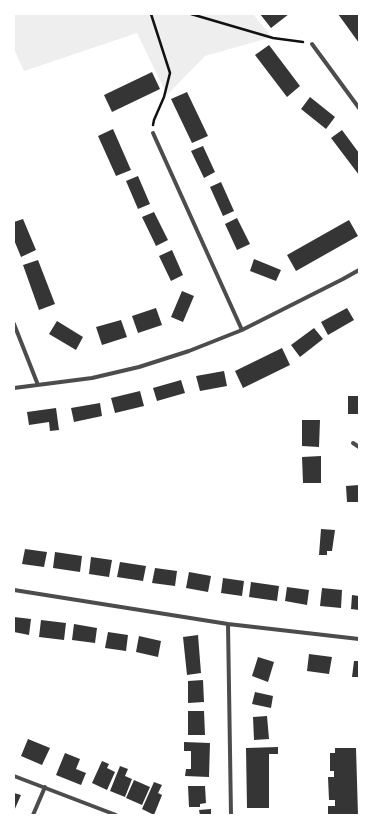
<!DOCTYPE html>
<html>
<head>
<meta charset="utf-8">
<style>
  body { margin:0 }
  #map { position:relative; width:373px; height:829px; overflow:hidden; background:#fff; font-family:Montserrat,sans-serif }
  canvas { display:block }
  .frame { position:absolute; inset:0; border:15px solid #fff; pointer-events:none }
</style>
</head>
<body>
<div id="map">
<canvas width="373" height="829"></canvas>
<div class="frame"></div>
</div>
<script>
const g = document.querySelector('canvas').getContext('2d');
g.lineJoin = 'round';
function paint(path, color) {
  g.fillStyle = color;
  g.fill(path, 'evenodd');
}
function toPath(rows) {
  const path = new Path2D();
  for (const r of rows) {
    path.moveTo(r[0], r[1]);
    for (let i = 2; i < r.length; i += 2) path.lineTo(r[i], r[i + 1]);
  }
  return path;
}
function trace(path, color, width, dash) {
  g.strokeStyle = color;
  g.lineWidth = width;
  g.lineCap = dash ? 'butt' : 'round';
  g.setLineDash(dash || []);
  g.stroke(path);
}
paint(toPath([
  [14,14,253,14,272,37,205,56,167,95,137,33,24,71,14,49]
]), '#eee');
paint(toPath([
  [260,14,289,14,271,28],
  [338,14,358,14,359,15,359,43],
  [269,45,300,86,287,97,255,55],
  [152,72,160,89,112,112,104,95],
  [187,92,208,136,192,143,171,99],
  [310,97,335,117,326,129,301,109],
  [113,129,131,170,116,176,98,136],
  [342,130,359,153,359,175,331,138],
  [203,146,215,172,204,178,191,151],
  [138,176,150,204,138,209,126,181],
  [221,182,234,211,223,216,210,187],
  [154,212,168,240,156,246,142,217],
  [237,218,250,244,237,250,225,224],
  [23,219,36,250,21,257,14,240,14,222],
  [349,220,358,236,296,271,287,255],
  [172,250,183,275,171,281,159,256],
  [254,259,281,270,276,281,250,271],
  [38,260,55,304,39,310,23,265],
  [182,291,194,296,183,322,171,317],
  [156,308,162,325,138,333,132,316],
  [347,308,354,320,328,335,321,322],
  [121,320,127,337,102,345,96,327],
  [57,321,83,337,76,350,49,334],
  [314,328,323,339,300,357,291,345],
  [282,348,290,365,243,388,235,371],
  [224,371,227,386,200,391,196,376],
  [181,380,185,393,157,401,153,388],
  [140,391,144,406,115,413,111,398],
  [348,396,359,396,359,414,348,414],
  [100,403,102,416,74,422,71,408],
  [56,408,59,430,50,431,49,422,29,425,27,412],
  [302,420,320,420,319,447,302,446],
  [321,456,321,483,303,483,302,457],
  [359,485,359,502,347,502,346,486],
  [321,529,335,530,332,551,327,551,327,555,319,555],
  [25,549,47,552,44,567,22,564],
  [55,552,82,556,80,572,53,568],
  [91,557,112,560,109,577,89,574],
  [120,562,146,566,143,581,117,577],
  [155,568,177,571,175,586,152,583],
  [189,572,211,576,208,592,186,588],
  [223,578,244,581,242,596,221,593],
  [251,582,279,586,277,601,249,597],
  [287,587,309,590,307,605,285,601],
  [322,588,342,590,341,608,320,606],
  [352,595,359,596,359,610,351,609],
  [14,617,31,619,29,635,14,632],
  [41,620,66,623,64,640,39,637],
  [74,624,97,628,95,643,72,640],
  [108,632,128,635,126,651,105,648],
  [198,635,201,673,187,675,183,637],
  [139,636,161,641,158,657,136,652],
  [309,654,332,657,329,674,307,671],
  [258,657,274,662,268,682,252,676],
  [354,661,359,661,359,677,352,677],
  [203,680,204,702,188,703,188,681],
  [255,692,273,696,271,708,252,704],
  [188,711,204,711,205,735,188,735],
  [267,716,269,739,254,740,253,717],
  [28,739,50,748,42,765,21,756],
  [184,742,210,743,209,777,185,776,186,769,191,769,191,751,184,751],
  [278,747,278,754,269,754,269,808,247,808,246,748],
  [335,748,356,748,358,815,328,815,328,806,335,806,335,800,329,800,328,777,334,777,334,771,330,771,330,753,335,753],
  [65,753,80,759,76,769,86,773,81,785,56,775],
  [102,761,109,764,107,768,115,772,107,790,92,783],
  [120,766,128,769,125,776,132,779,125,797,110,791],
  [134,780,150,787,142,805,126,798],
  [154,782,162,785,158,793,162,795,154,815,142,809],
  [188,786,205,786,206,803,200,804,200,807,189,807],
  [14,793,21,795,14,811],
  [211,809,211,815,200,815,199,810]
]), '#353535');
trace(toPath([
  [151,14,170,73,164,97,154,120,153,125],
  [191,14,273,38,303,42]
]), '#111', 2.5);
trace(toPath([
  [312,44,359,108],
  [153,133,242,330],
  [14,324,38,385],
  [14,388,92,378,139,367,189,351,242,330,343,279,359,270],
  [353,443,359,447],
  [14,590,228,624,359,639],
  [228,624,231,815],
  [14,776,116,815],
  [33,815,45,787]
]), '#4c4c4c', 4);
</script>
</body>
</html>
